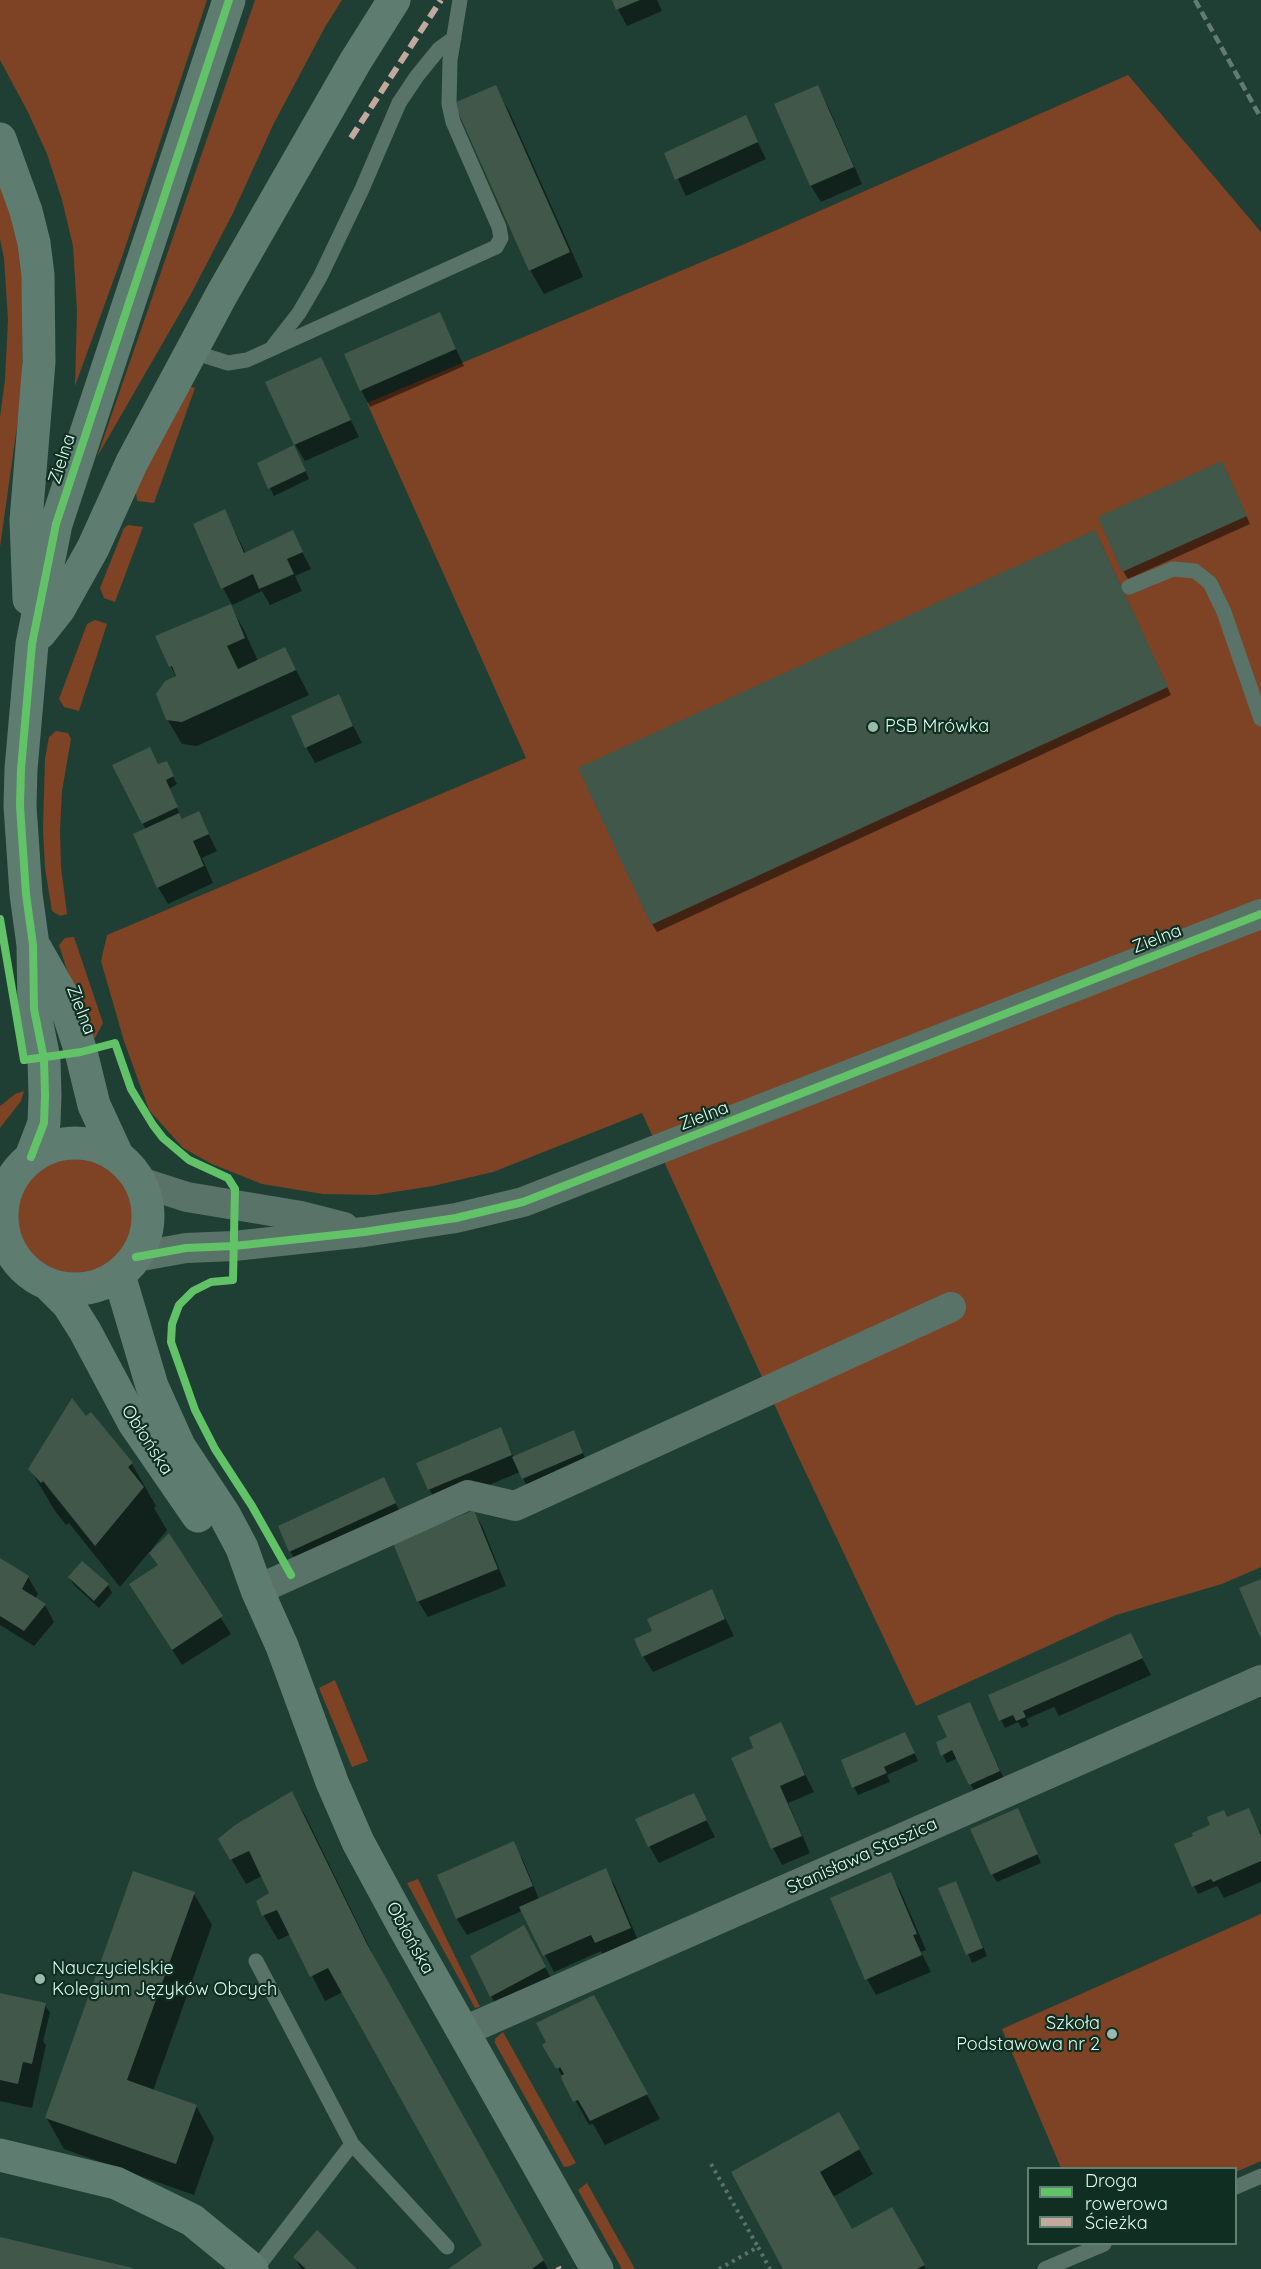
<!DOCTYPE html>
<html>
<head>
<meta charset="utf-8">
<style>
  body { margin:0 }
  #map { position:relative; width:1261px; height:2269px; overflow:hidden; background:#203f34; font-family:Quicksand,sans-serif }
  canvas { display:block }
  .legend { position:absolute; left:1027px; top:2167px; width:210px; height:78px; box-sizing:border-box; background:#102e22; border:2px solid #618173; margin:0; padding:8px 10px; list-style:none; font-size:18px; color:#dafdec }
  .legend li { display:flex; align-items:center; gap:12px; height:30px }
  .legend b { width:30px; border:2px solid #618173 }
</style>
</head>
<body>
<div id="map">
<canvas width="1261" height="2269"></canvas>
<ul class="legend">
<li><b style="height:8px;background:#61c268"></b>Droga rowerowa</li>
<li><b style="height:8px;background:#c3a89e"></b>Ścieżka</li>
</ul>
</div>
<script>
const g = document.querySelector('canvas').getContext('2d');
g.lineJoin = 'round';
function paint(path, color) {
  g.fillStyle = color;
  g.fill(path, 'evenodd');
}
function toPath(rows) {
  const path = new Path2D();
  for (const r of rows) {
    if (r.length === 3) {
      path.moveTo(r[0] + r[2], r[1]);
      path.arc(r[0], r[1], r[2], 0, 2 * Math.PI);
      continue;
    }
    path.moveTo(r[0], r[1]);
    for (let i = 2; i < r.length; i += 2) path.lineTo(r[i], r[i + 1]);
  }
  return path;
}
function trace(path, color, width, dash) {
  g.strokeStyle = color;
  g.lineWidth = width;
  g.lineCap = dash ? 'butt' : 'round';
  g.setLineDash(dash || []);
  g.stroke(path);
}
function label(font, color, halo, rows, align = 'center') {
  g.font = font + ' Quicksand,sans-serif';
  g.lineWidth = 4.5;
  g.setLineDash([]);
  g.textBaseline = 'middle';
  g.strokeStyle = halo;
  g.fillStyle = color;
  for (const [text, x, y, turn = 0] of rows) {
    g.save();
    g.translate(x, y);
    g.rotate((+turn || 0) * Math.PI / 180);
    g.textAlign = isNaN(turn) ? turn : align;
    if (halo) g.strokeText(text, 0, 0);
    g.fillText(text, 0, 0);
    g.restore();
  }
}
paint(toPath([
  [0,0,207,0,123,254,75,386,77,310,73,246,62,200,47,154,28,112,0,60],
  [255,0,342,0,325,27,273,125,233,213,191,294,97,457],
  [1128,75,1261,232,1261,1567,1222,1584,1116,1615,916,1706,796,1452,642,1113,493,1172,433,1186,375,1195,323,1194,262,1184,212,1164,183,1148,149,1110,124,1041,101,961,107,935,526,758,367,403,747,243],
  [0,179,9,201,23,264,22,391,0,547,0,417,5,380,8,320,4,258,0,239],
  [189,386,195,388,154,503,137,501,136,492,168,423],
  [128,525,143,527,115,602,104,598,100,588,124,528],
  [95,620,107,624,79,711,64,707,59,699,87,624],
  [56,731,68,733,71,739,62,791,60,830,61,867,67,914,60,916,52,911,45,868,43,829,45,759,49,737],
  [74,937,103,1023,95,1038,92,1039,71,983,59,945,65,938],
  [24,1091,21,1101,0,1128,0,1106,15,1094],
  [75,1216,58],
  [335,1680,368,1761,352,1767,319,1688],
  [418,1879,448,1942,480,2007,475,2008,407,1883],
  [1261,1914,1261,2161,1236,2172,1236,2168,1061,2168,1002,2029],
  [503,2032,576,2163,570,2166,564,2167,495,2043,495,2039],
  [587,2183,635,2269,622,2269,578,2190]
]), '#7d4324');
paint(toPath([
  [613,0,657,0,662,11,627,26],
  [495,87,509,111,583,277,544,294,530,270],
  [818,87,827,104,862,184,821,202,811,186,776,105],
  [745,117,766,159,686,196,666,154],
  [439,314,464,366,370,407,361,390],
  [321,359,359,437,305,461,295,444],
  [298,455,309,479,274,496,270,488],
  [1226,471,1250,524,1128,579,1123,571],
  [225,511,246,554,292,532,311,569,295,576,302,591,270,605,262,591,230,606,244,630,258,661,285,649,309,695,197,746,182,744,167,719,176,677,157,637,232,605,223,588,195,525],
  [1099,539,1171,695,657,932,652,924],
  [338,696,362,743,315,763,306,747],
  [166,763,177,784,169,789,182,820,198,813,217,851,202,858,213,883,168,904,158,887,146,830,114,766,158,766],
  [85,1418,132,1464,156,1506,154,1508,167,1530,151,1550,153,1551,169,1535,231,1634,182,1665,140,1601,159,1566,150,1551,120,1587,69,1523,66,1525,55,1511,30,1469],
  [500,1429,514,1458,578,1440,586,1461,527,1486,520,1472,439,1506,429,1489],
  [383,1478,404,1520,300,1568,290,1551],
  [474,1512,483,1528,506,1586,428,1617,418,1601],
  [0,1560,28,1577,38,1594,35,1599,45,1605,54,1622,34,1646,0,1625],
  [70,1578,108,1585,112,1593,99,1608,74,1585],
  [712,1591,734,1636,653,1672,643,1656,654,1631],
  [1130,1635,1151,1675,1059,1716,1054,1707,1026,1719,1029,1725,1022,1728,1018,1722,1005,1728,1001,1720],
  [974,1712,1004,1779,975,1793,958,1758,947,1763,943,1755,949,1738],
  [780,1724,814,1792,788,1803,810,1853,782,1865,773,1848,755,1748],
  [909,1741,918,1761,887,1775,890,1782,858,1795,854,1787],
  [292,1793,306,1817,381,1971,548,2269,451,2269,484,2246,343,1992,325,2001,291,1934,278,1940,264,1916,258,1902,271,1894,262,1876,246,1884,220,1840],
  [693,1794,715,1837,659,1863,649,1846],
  [1248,1810,1261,1834,1261,1882,1224,1898,1217,1886,1198,1894,1194,1886,1195,1837,1212,1825],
  [1021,1818,1041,1863,997,1882,992,1874],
  [513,1843,523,1860,539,1899,605,1870,615,1886,640,1945,606,1959,601,1951,554,1972,522,1911,467,1935,457,1919,439,1876],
  [890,1874,900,1890,926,1950,921,1952,931,1972,876,1995,867,1979],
  [940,1889,959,1891,987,1956,972,1963],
  [194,1894,212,1925,153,2091,196,2106,214,2138,194,2195,64,2149,46,2117],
  [533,1944,554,1984,501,2013,491,1996],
  [0,1994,45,2005,50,2013,43,2041,46,2045,32,2108,0,2101],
  [607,2021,660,2119,605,2145,593,2124,589,2125,545,2045],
  [839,2114,873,2174,833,2197,852,2231,892,2209,926,2269,785,2269],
  [295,2257,354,2269,301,2269]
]), '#0007');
paint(toPath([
  [612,0,640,0,616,10],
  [496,85,570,252,529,271,454,103],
  [818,85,854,167,810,186,774,104],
  [746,115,758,142,675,180,664,153],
  [440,312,456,349,360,391,344,354],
  [321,357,351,420,294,445,265,382],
  [294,445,306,471,268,489,257,463],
  [1222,461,1247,516,1122,572,1098,517],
  [225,509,244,553,293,530,303,552,287,559,294,574,259,589,253,574,221,589,193,524],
  [1095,530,1168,687,651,925,578,768],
  [231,604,245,638,227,646,238,669,285,647,296,670,182,722,166,720,156,694,165,681,176,676,172,666,169,667,155,636],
  [339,694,353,726,305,748,291,716],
  [150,747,158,764,167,761,174,776,166,780,178,807,142,824,112,765],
  [199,811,209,834,193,841,204,866,157,888,133,834,179,813,182,819],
  [72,1398,86,1416,91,1412,133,1463,128,1467,144,1487,95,1546,43,1481,41,1483,28,1469],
  [501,1427,512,1455,428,1490,416,1463],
  [574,1430,583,1453,522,1479,512,1457],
  [384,1477,396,1503,289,1552,278,1526],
  [474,1510,498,1569,417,1602,393,1543],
  [169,1533,223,1616,172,1650,129,1584,158,1565,149,1553],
  [0,1558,29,1576,22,1589,46,1604,24,1631,0,1616],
  [82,1561,109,1584,94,1601,68,1577],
  [1261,1579,1261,1639,1239,1588],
  [712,1589,725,1619,642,1657,634,1639,652,1631,647,1619],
  [1131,1633,1143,1658,1023,1711,1026,1717,1016,1721,1013,1715,999,1721,988,1695],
  [970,1702,1000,1771,969,1785,952,1750,941,1756,936,1742,947,1737,937,1716],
  [781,1722,805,1775,780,1786,802,1836,771,1849,731,1758,753,1748,749,1737],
  [905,1732,915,1753,884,1767,887,1773,852,1788,841,1760],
  [292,1791,367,1944,544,2260,532,2269,448,2269,482,2245,328,1968,310,1977,277,1910,262,1916,256,1901,269,1893,249,1851,230,1860,218,1839,235,1825],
  [694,1793,707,1820,648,1847,635,1819],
  [1018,1808,1038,1854,991,1875,970,1829],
  [1249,1808,1261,1836,1261,1861,1213,1882,1211,1879,1192,1887,1174,1844,1193,1836,1192,1833,1210,1825,1207,1817,1224,1810,1227,1817],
  [514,1841,533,1886,456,1919,437,1875],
  [606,1868,631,1928,595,1943,591,1935,543,1956,519,1907],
  [133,1871,195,1892,127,2080,197,2105,176,2164,45,2118],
  [891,1872,917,1934,913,1935,922,1955,865,1980,830,1898],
  [956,1881,983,1948,966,1955,938,1888],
  [524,1925,546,1967,490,1997,470,1956],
  [0,1993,46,2003,32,2064,23,2062,18,2084,0,2080],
  [594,1995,648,2094,590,2121,578,2100,573,2102,562,2080,561,2076,564,2074,560,2067,558,2069,555,2067,542,2045,546,2042,536,2023],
  [839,2112,860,2149,820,2172,852,2229,892,2207,925,2265,917,2269,783,2269,731,2172],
  [317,2230,357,2269,306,2269,293,2257],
  [0,2237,133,2268,133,2269,0,2269]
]), '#405749');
trace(toPath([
  [711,2164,758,2247],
  [719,2269,758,2247,770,2269]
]), '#5c7169', 4, [3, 4.5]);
trace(toPath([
  [274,345,299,313,320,277,362,189,399,103,417,76,439,49,454,38],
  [190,351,228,363,247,360,496,247,501,238,499,227,453,122,449,104,450,60,460,0],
  [1129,587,1173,569,1195,571,1210,583,1224,612,1261,719],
  [256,1961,352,2144,256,2269],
  [352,2144,447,2247],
  [1236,2187,1261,2176],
  [1045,2269,1104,2244]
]), '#5a7369', 15);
trace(toPath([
  [140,1182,187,1197,301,1216,344,1227],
  [136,1257,186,1248,234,1246,364,1232,456,1218,523,1202,1261,914],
  [257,1590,468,1495,515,1506,951,1307],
  [462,2032,1261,1680]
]), '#5a7369', 30);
trace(toPath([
  [0,139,26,211,34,243,38,275,39,362,26,520,29,599],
  [40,633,59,609,93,548,132,462,222,294,355,62,394,0],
  [36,949,63,997,81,1052,94,1105,117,1155],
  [75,1216,73],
  [31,1157,44,1123,45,1095,44,1059,34,1009,33,945,26,894,20,806,21,769,32,644,56,524,229,0],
  [119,1275,152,1386,179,1446,224,1514,242,1548,257,1590,282,1646,332,1782,358,1842,404,1927,597,2269],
  [48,1284,68,1304,85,1331,134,1423,198,1516],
  [0,2155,116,2183,192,2220,252,2269]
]), '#5e7c70', 33);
trace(toPath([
  [1195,0,1261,118]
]), '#647b73', 4.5, [9, 4.5]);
trace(toPath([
  [351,138,441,0],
  [558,2267,559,2269]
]), '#c3a89e', 6, [12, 6]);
trace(toPath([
  [0,919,24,1060,81,1052,115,1043,131,1089,153,1125,163,1138,189,1160,228,1178,235,1189,233,1280,211,1282,193,1291,179,1305,172,1324,171,1342,195,1410,215,1449,252,1506,291,1575],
  [31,1157,44,1123,45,1095,44,1059,34,1009,33,945,26,894,20,806,21,769,32,644,56,524,229,0],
  [136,1257,186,1248,234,1246,364,1232,456,1218,523,1202,1261,914]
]), '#61c268', 8);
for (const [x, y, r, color] of [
  [873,727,6,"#99baac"],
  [40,1979,6,"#99baac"],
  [1112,2034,6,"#99baac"]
]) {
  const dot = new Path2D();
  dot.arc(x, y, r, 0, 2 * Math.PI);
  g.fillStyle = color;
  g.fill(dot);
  trace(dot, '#102e22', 2);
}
label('18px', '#dafdec', '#102e22', [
  ["Zielna",62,459,-72],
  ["Zielna",1157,939,-21],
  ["Zielna",81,1010,69],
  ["Zielna",704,1116,-21],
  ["Obłońska",147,1440,57],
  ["Stanisława Staszica",862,1856,-24],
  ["Obłońska",410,1938,61]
]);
label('18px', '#dafdec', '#102e22', [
  ["PSB Mrówka",885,727],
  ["Nauczycielskie",52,1969],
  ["Kolegium Języków Obcych",52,1990],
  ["Szkoła",1100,2024,"right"],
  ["Podstawowa nr 2",1100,2045,"right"]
], 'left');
</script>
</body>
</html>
